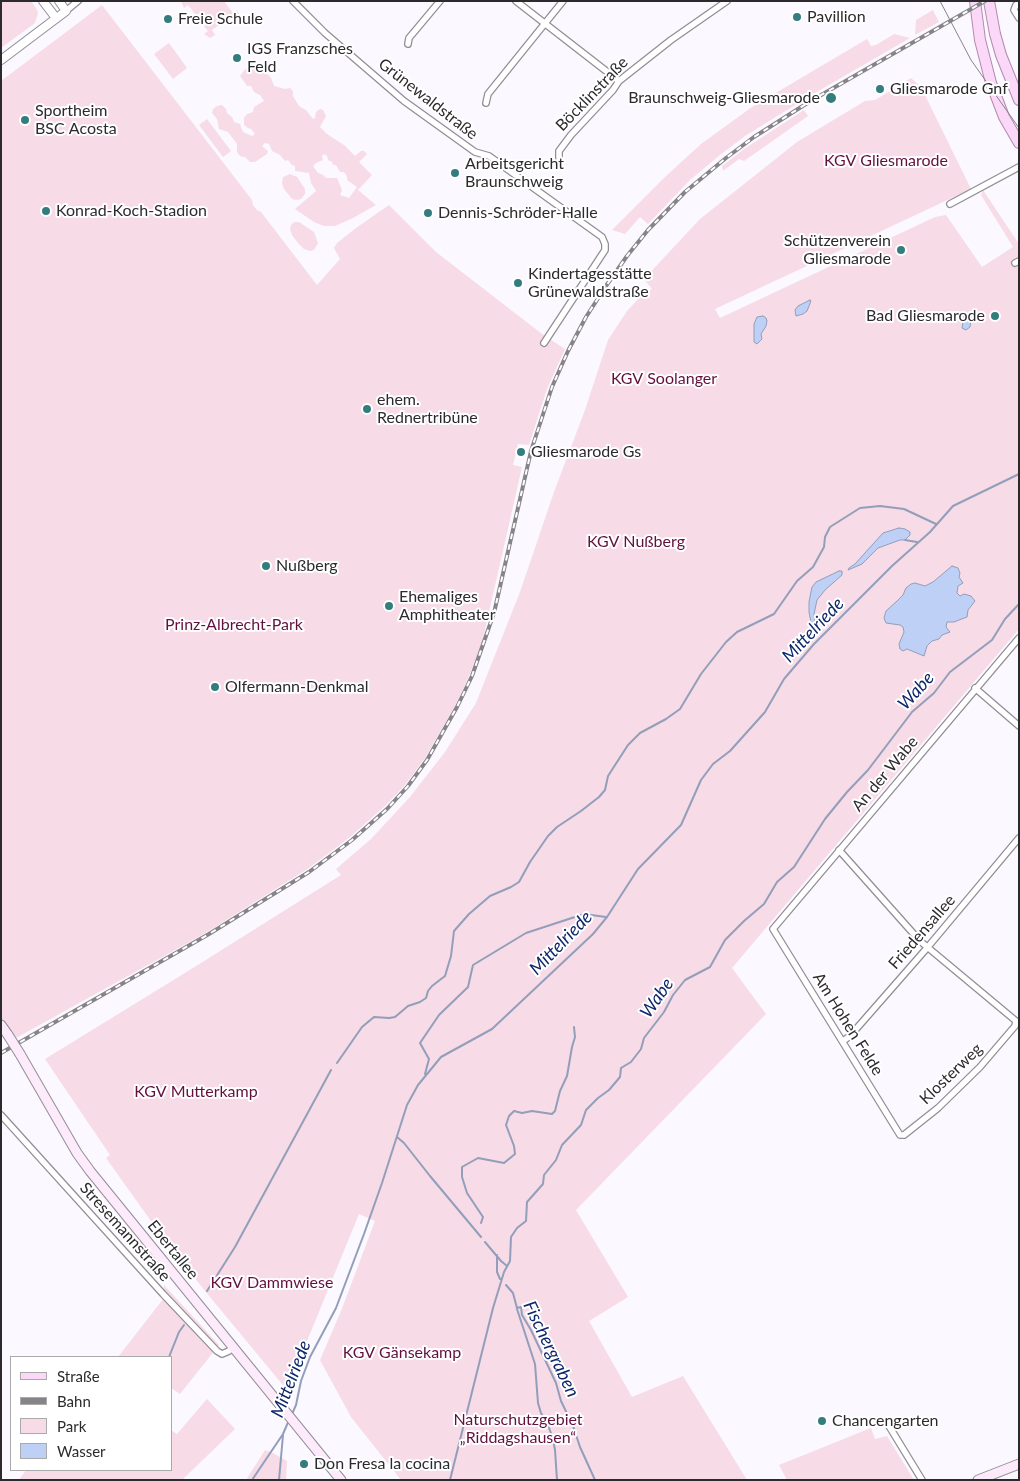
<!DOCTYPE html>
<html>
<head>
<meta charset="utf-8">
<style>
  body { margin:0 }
  #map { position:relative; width:1020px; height:1481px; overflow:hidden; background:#fbf8ff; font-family:Lato,sans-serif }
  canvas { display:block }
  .frame { position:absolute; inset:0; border:2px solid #2c2a2d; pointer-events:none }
  .legend { position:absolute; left:10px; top:1356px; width:162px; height:115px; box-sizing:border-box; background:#fff; border:1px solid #abaaab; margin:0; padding:6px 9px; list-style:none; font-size:15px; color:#2c2a2d }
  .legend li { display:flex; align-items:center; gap:10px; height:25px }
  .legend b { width:25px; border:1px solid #abaaab }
</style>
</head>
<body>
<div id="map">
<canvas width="1020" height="1481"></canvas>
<div class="frame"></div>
<ul class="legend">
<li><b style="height:6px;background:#fbd7f8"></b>Straße</li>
<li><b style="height:6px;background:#878489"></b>Bahn</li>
<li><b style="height:14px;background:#f7dbe6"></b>Park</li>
<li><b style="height:14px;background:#bed0f6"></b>Wasser</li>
</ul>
</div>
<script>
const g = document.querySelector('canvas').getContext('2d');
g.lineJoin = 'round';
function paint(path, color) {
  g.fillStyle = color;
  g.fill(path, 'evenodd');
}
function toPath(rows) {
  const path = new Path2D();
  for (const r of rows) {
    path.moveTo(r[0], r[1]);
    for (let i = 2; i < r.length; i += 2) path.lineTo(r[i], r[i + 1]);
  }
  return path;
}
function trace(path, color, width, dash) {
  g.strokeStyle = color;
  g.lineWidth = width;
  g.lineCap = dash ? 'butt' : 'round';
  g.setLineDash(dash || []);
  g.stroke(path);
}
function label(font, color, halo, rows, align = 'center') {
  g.font = font + ' Lato,sans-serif';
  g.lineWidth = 4;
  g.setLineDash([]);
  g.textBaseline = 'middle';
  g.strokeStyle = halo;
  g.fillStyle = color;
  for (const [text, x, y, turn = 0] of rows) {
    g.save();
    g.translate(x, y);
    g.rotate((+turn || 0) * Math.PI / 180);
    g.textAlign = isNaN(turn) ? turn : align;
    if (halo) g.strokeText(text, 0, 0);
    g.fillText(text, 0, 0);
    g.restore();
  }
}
paint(toPath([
  [1,1,31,1,36,8,38,13,35,23,1,48],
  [181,1,224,1,233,13,237,10,239,14,237,18,233,15,212,30,215,35,210,38,204,34,208,31,188,5,184,8],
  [102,5,252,200,253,205,257,210,261,212,317,285,340,259,334,248,337,243,356,228,389,205,436,252,542,334,565,349,547,389,529,445,518,444,513,465,522,467,482,643,469,676,454,708,425,758,405,785,385,806,350,837,309,868,204,934,16,1038,1,1018,1,81],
  [933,10,939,22,915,35,916,20],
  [894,34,910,38,808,97,745,136,720,155,690,180,648,224,640,217,625,234,612,230,665,177,701,144,752,107,867,39,871,46,876,45],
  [169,43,187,68,173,79,154,54],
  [257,66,262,68,266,72,271,78,274,86,285,89,290,88,293,91,293,96,299,106,306,110,313,119,315,118,316,112,320,109,323,110,326,116,320,127,327,134,344,145,355,156,361,151,364,151,367,154,359,162,372,175,358,190,376,205,353,218,335,226,324,226,314,222,295,209,316,191,311,183,309,173,295,171,295,166,292,165,288,160,285,161,280,155,272,151,269,144,265,143,262,146,268,151,267,154,255,162,250,162,245,157,240,156,237,152,237,144,228,132,219,129,217,119,212,113,213,109,217,106,222,105,226,109,227,113,232,117,234,122,240,124,243,132,252,136,255,134,251,129,248,128,244,125,244,118,247,114,253,112,254,107,264,101,260,95,254,92,251,86,247,86,240,76,247,67],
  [324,154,327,156,328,160,332,162,333,165,336,165,340,172,344,172,347,176,347,180,357,187,349,198,340,195,342,190,337,178,326,178,323,175,318,173,313,166,316,163,323,160,322,156],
  [911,78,921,87,971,189,715,309,720,318,935,217,946,215,982,267,1013,247,981,195,983,190,1019,244,1019,629,732,968,766,1014,576,1210,628,1297,589,1321,632,1397,683,1376,747,1480,401,1480,351,1417,320,1360,341,1311,375,1221,359,1214,287,1390,205,1291,156,1228,106,1158,110,1155,45,1059,193,968,341,875,336,869,371,839,410,797,445,752,476,703,520,592,554,492,585,410,608,340,627,311,642,295,652,289,644,279,700,219,797,142,865,101,875,100],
  [804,110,808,116,744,161,739,159,723,171,722,166,744,149],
  [207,119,231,151,223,157,199,125],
  [290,174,297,177,305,189,305,194,301,199,297,200,292,199,284,189,282,183,283,177],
  [294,222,299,222,314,232,318,243,314,250,310,251,304,249,298,243,292,235,290,229,291,225],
  [164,1285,219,1345,180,1394,171,1388,171,1357,118,1357,164,1298],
  [207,1399,235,1429,182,1480,19,1480,26,1470,171,1470,171,1430,177,1434],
  [871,1428,875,1439,887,1436,914,1480,787,1480,779,1465],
  [265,1450,273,1453,287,1461,286,1480,246,1480]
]), '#f7dbe6');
const water = toPath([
  [810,300,811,301,807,311,803,314,796,316,795,310,798,306,810,300],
  [966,314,972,315,972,318,970,317,969,318,971,320,970,327,966,330,962,328,964,315,966,314],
  [763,316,766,318,767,321,766,326,761,334,762,339,757,344,754,342,754,324,757,317,763,316],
  [899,528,905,529,910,532,910,535,905,540,900,540,878,548,862,564,848,570,849,568,855,564,883,533,899,528],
  [952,566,958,568,960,573,959,577,963,583,958,586,957,593,960,596,964,594,971,596,975,601,968,610,967,617,954,622,947,622,946,627,950,632,942,635,939,639,932,641,927,646,924,656,907,649,903,651,900,649,899,644,904,632,903,627,900,625,886,623,884,618,886,611,897,601,903,595,906,588,911,584,915,583,925,586,933,582,952,566],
  [839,571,842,571,842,575,825,590,817,600,814,614,815,624,814,625,811,622,809,612,809,602,812,587,816,582,839,571]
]);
paint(water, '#bed0f6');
trace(water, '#929eba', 1);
trace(toPath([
  [905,540,917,542],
  [337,1063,362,1027,374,1017,389,1018,395,1017,408,1006,420,1002,426,998,428,991,432,986,445,976,451,956,454,931,469,914,490,896,511,887,519,882,530,862,548,836,557,827,581,811,599,797,605,790,608,776,628,745,640,733,666,719,680,709,701,674,726,642,737,632,774,614,797,581,813,567,824,547,825,537,830,527,860,508,880,506,904,509,936,524],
  [425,1074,429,1059,420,1043,439,1015,468,987,473,965,526,933,584,914,606,917],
  [397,1137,404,1143,430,1176,481,1237],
  [481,1223,483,1217,467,1193,462,1177,462,1167,478,1158,504,1163,515,1154,514,1146,506,1125,509,1116,514,1111,522,1113,532,1111,552,1114,555,1111,560,1091,567,1076,572,1047,575,1037,574,1027],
  [485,1242,501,1261,507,1266],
  [497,1255,497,1272,500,1279],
  [506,1285,513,1293,517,1308,521,1307,522,1315,531,1330,556,1383,561,1401,573,1426,580,1447,595,1480],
  [207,1291,235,1247,331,1070],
  [517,1309,535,1364,538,1403,541,1413,548,1425,553,1439,555,1450,557,1480],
  [169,1357,179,1332,184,1325],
  [292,1414,296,1405,301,1381,310,1357,336,1308,364,1234,382,1183,407,1105,418,1085,441,1057,492,1029,593,934,607,917,638,869,681,825,701,780,713,764,730,751,765,712,784,679,814,644,892,566,930,532,953,506,1019,474],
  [252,1480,283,1434,289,1420],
  [279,1480,283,1435],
  [450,1480,493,1308,504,1272,510,1261,511,1237,517,1228,526,1221,527,1202,543,1184,544,1175,556,1160,562,1145,581,1125,586,1110,598,1098,609,1090,620,1077,621,1068,631,1062,641,1049,644,1038,664,1012,673,995,685,980,710,967,725,940,744,921,764,904,777,882,794,867,825,819,847,792,868,770,912,712,934,693,950,672,992,640,1005,619,1019,604]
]), '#929eba', 2);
const minor = toPath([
  [293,1,325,33,404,101,475,152,489,156,602,237,605,244,605,250,544,343],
  [516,1,619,81],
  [1019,3,1016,5,1014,10,1019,18],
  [66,11,78,1],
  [408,44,409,38,440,1],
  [486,103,488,94,563,1],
  [559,158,559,151,571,135,613,90,619,81,671,40,727,1],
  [950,204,1019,167],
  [1015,263,1019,261],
  [975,688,1019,726],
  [839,850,920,941,1016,1021,1015,1026,980,1067,938,1108,904,1135,900,1135,773,929,1019,638],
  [843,1041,850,1036,927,948,1019,838],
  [1,1115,163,1294,217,1351,222,1354,229,1351,233,1346],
  [889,1426,922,1480]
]);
const tertiary = toPath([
  [43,1,56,18],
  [1,60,66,11,59,1]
]);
const secondary = toPath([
  [1,1025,8,1035],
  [20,1054,77,1153,90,1171,341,1480],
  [978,1480,1019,1464]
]);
const primary = toPath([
  [975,1,980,40,991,83,1004,117,1019,143],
  [989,1,995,34,1001,55,1019,100]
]);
trace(minor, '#918e95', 8);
trace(tertiary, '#918e95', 10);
trace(secondary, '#918e95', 11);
trace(primary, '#b18aae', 12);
trace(minor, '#fff', 5.5);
trace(tertiary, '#fff', 8);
trace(secondary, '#fdebfb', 9);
trace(primary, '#fbd7f8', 10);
trace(toPath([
  [940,1,971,60,1019,128]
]), '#878489', 1);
const rail = toPath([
  [1,1053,209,934,309,872,352,840,387,809,408,786,427,760,457,707,472,676,494,613,531,451,552,387,568,351,586,317,606,286,627,256,648,230,685,192,726,158,754,137,809,102,985,1]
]);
trace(rail, '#878489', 4);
trace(rail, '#fff', 2, [5.5]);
const secondaryBridge = toPath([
  [8,1035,20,1054]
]);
trace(secondaryBridge, '#918e95', 11, []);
trace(secondaryBridge, '#fdebfb', 9);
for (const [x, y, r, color] of [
  [797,17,5,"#347d7f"],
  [168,19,5,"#347d7f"],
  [237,58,5,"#347d7f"],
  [880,89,5,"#347d7f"],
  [831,98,6,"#347d7f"],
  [25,120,5,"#347d7f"],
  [455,173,5,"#347d7f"],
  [46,211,5,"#347d7f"],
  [428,213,5,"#347d7f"],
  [901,250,5,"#347d7f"],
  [518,283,5,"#347d7f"],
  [995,316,5,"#347d7f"],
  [367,409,5,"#347d7f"],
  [521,452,5,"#347d7f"],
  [266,566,5,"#347d7f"],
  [389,606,5,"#347d7f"],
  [215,687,5,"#347d7f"],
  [822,1421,5,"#347d7f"],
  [304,1464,5,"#347d7f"]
]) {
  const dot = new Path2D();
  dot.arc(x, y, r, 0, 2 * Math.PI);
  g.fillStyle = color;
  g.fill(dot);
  trace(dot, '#fff', 2);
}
label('16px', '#2c2a2d', '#fff', [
  ["Pavillion",807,17],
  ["Freie Schule",178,19],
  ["IGS Franzsches",247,49],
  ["Feld",247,67],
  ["Gliesmarode Gnf",890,89],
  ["Braunschweig-Gliesmarode",820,98,"right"],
  ["Sportheim",35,111],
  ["BSC Acosta",35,129],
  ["Arbeitsgericht",465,164],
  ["Braunschweig",465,182],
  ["Konrad-Koch-Stadion",56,211],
  ["Dennis-Schröder-Halle",438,213],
  ["Schützenverein",891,241,"right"],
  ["Gliesmarode",891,259,"right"],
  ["Kindertagesstätte",528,274],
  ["Grünewaldstraße",528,292],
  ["Bad Gliesmarode",985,316,"right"],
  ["ehem.",377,400],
  ["Rednertribüne",377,418],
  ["Gliesmarode Gs",531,452],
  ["Nußberg",276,566],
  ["Ehemaliges",399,597],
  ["Amphitheater",399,615],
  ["Olfermann-Denkmal",225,687],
  ["Chancengarten",832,1421],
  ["Don Fresa la cocina",314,1464]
], 'left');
label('16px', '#2c2a2d', '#fff', [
  ["Böcklinstraße",592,94,-46],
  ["Grünewaldstraße",428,99,38],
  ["An der Wabe",885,774,-50],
  ["Friedensallee",922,932,-49],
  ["Am Hohen Felde",848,1024,58],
  ["Klosterweg",951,1074,-44],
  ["Stresemannstraße",125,1232,48],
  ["Ebertallee",173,1250,51]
]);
label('16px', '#63103e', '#fff', [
  ["KGV Gliesmarode",886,161],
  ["KGV Soolanger",664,379],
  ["KGV Nußberg",636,542],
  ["Prinz-Albrecht-Park",234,625],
  ["KGV Mutterkamp",196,1092],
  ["KGV Dammwiese",272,1283],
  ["KGV Gänsekamp",402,1353],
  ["Naturschutzgebiet",518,1420],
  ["„Riddagshausen“",518,1438]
]);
label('italic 18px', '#0d276b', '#fff', [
  ["Mittelriede",813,630,-47],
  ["Wabe",916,691,-48],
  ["Mittelriede",561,943,-46],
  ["Wabe",657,998,-55],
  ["Fischergraben",551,1349,64],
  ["Mittelriede",291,1379,-69]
]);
</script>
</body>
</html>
